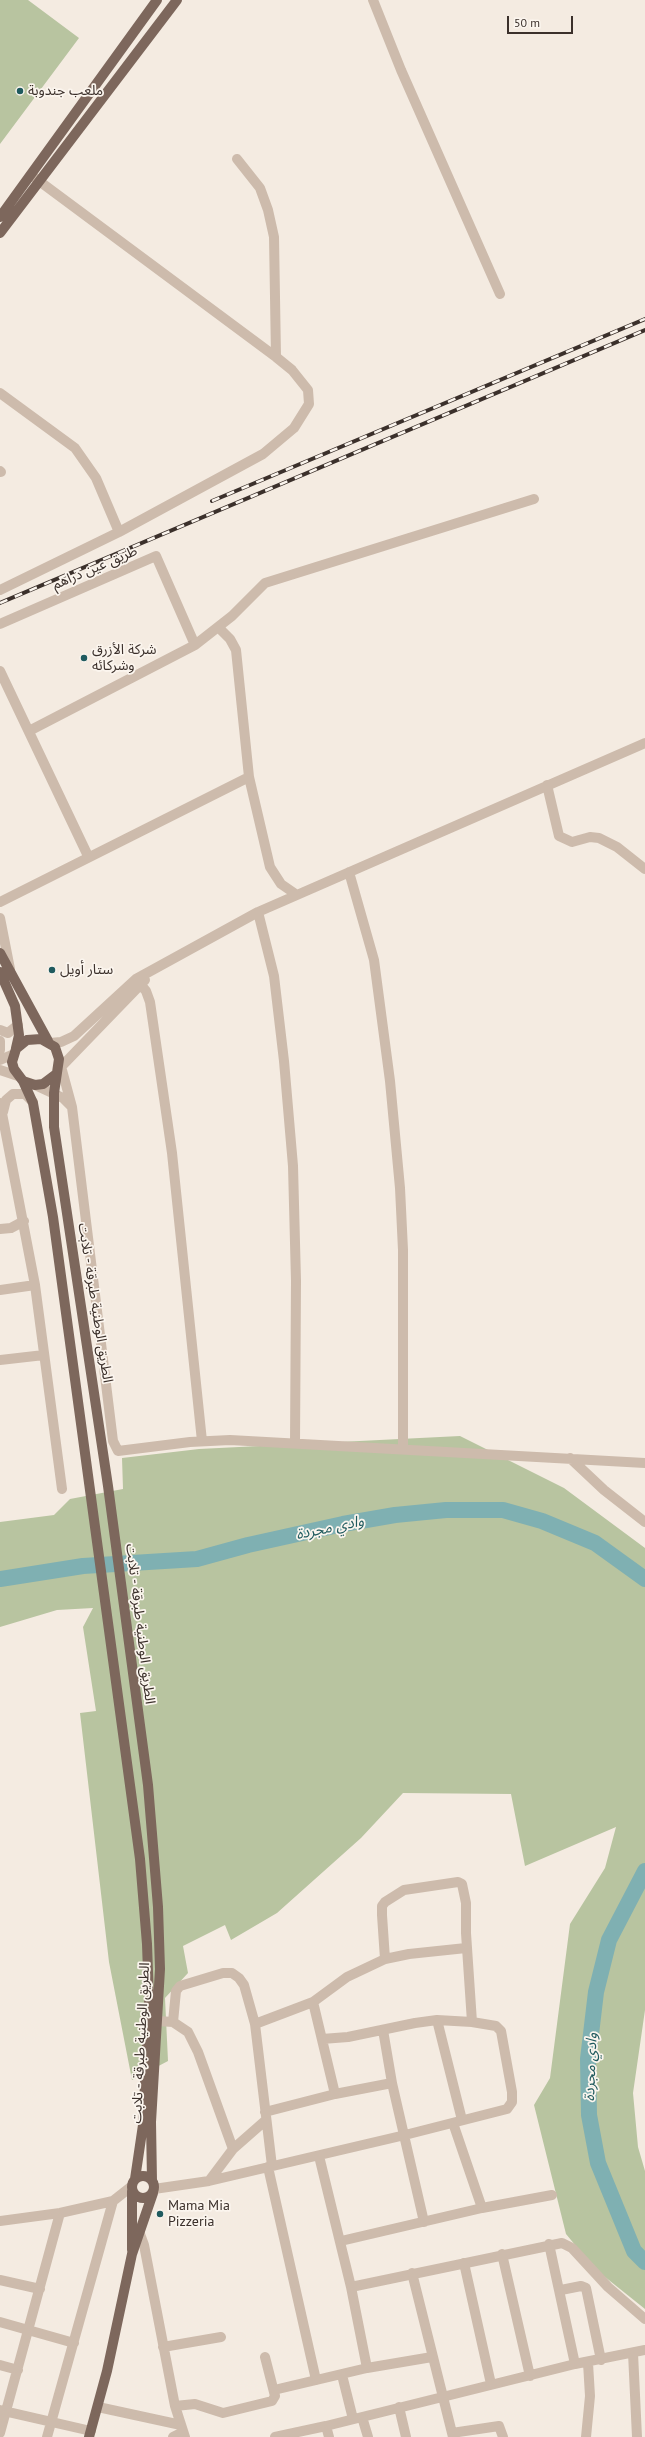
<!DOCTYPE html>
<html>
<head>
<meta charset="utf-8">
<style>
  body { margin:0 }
  #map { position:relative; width:645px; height:2437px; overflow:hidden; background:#f4ebe1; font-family:"PT Sans",sans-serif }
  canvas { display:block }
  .scale { position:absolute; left:507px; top:16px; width:66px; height:18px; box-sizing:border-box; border:2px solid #3b302b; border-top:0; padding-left:5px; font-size:12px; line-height:14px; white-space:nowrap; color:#3b302b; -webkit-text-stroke:3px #fbf5ee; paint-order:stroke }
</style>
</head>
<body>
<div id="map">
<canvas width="645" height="2437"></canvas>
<div class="scale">50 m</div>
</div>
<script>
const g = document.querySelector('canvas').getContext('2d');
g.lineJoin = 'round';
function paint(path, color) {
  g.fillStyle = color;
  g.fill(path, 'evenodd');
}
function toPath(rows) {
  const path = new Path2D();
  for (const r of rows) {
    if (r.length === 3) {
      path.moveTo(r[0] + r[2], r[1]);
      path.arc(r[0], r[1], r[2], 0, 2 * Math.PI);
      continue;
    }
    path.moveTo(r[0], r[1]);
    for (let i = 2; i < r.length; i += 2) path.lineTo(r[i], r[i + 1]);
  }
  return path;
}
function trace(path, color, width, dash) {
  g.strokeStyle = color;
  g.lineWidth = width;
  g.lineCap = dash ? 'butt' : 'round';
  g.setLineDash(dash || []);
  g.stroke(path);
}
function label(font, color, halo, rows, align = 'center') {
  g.font = font + ' "PT Sans","Noto Sans Arabic",sans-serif';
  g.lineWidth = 3.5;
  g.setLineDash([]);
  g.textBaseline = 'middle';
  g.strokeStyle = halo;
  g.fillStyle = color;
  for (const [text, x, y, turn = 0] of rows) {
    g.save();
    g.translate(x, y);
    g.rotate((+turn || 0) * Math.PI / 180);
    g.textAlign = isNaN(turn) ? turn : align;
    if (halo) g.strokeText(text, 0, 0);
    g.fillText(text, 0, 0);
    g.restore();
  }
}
paint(toPath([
  [0,0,28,0,79,38,0,144],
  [460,1436,564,1488,645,1548,645,2010,633,2093,638,2147,645,2171,645,2309,595,2269,566,2234,534,2105,550,2078,570,1924,605,1868,616,1827,525,1866,511,1794,403,1793,361,1838,277,1913,231,1940,225,1925,183,1946,188,1973,165,1998,168,2061,132,2080,109,1962,80,1713,96,1711,83,1627,93,1608,57,1610,0,1627,0,1522,54,1515,70,1499,123,1489,122,1458,199,1449]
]), '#b8c4a0');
trace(toPath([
  [0,1579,83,1566,197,1559,248,1545,343,1524,395,1515,446,1510,503,1510,542,1521,595,1543,645,1579],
  [645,1871,609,1940,596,1992,588,2059,589,2115,598,2163,634,2251,645,2262]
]), '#7fb0b2', 16);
trace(toPath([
  [373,0,401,70,500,294],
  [237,159,260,188,268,210,274,237,276,357],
  [0,393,75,448,96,478,119,532],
  [0,471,1,472],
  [0,590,119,532,263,454,294,428,309,404,308,390,292,370,276,357,31,175],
  [0,624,156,556,195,645],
  [218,627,230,639,236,650,249,777,270,867,281,884,297,895],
  [0,671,88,856],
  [29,731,195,645,232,616,265,583,534,499],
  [547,785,559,836,572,842,590,837,599,838,617,847,645,869],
  [349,872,374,960,390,1081,400,1188,403,1250,403,1448],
  [0,902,249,777],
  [258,912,274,976,284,1061,293,1166,296,1281,295,1443],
  [0,918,10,969],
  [136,979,146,991,150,1002,172,1153,202,1441],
  [0,1030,8,1033,18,1025],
  [0,1041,0,1050],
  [50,1043,61,1042,74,1036,136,979,258,912,645,743],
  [59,1059,72,1107,113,1441,118,1451,190,1442,230,1440,645,1463],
  [0,1060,14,1054],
  [59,1069,145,980],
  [0,1070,18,1076],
  [35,1085,63,1098,72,1107],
  [0,1103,35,1285,62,1489],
  [3,1112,6,1100,13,1094,25,1094,33,1102],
  [0,1229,11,1228,24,1221],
  [0,1290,35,1285],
  [0,1360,44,1355],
  [570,1458,604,1490,645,1522],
  [385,1959,382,1915,382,1906,385,1902,404,1890,458,1882,462,1884,466,1903,466,1933,472,2022],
  [313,2002,335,2094],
  [437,2020,462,2120],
  [158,2021,173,2022,188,2032,198,2052,233,2149],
  [173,2022,176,1991,180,1986,223,1973,232,1973,239,1978,244,1985,255,2024,272,2166],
  [255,2024,313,2002,347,1977,385,1959,409,1954,466,1948],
  [383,2030,392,2083,424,2222],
  [265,2112,335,2094,392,2083],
  [453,2123,482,2208],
  [319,2156,351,2287,367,2368],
  [268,2167,316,2380],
  [209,2181,233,2149,266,2120],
  [154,2189,209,2181,405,2135,507,2109,512,2102,512,2092,501,2031,496,2026,472,2022,437,2020,415,2023,348,2037,322,2039],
  [0,2221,60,2213,113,2201,132,2186],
  [132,2232,140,2234,144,2245,175,2406,185,2437],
  [341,2241,482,2208,552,2195],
  [549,2244,575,2364],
  [502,2254,530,2376],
  [464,2263,491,2384],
  [412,2273,453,2437],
  [0,2280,40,2289],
  [351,2287,562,2243,572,2248,608,2287,645,2319],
  [561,2290,581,2286,586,2288,601,2360],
  [0,2322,74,2343],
  [163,2347,221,2337],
  [633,2353,637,2437],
  [0,2365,18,2370],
  [342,2375,353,2419],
  [274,2390,367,2368,432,2357],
  [175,2406,195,2404,223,2413,272,2401,275,2396,265,2357],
  [98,2407,181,2425],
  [399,2407,406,2437],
  [0,2410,91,2431],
  [362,2417,368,2437],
  [326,2426,329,2437],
  [0,2433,60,2213],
  [452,2433,499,2426,503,2437],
  [47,2437,113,2201],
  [173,2437,183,2432],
  [275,2437,326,2426,575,2364,645,2350],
  [586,2437,590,2396,588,2363]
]), '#cdbbac', 10);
trace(toPath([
  [0,217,157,0],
  [0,233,177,0],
  [0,953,48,1041],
  [0,972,15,1006,19,1035,16,1048],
  [55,1075,43,1084,35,1085,23,1081,14,1069,12,1062,16,1049,27,1040,41,1039,55,1047,59,1059,54,1093,54,1127,108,1486,148,1785,158,1907,160,1969,151,2122,152,2181],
  [23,1081,33,1103,53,1217,140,1859,147,1944,149,2000,143,2125,135,2179],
  [143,2187,11],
  [132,2250,132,2191],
  [89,2437,107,2371,132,2254,153,2193]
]), '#7d675c', 10);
const rail = toPath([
  [212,501,645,319],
  [0,603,645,330]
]);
trace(rail, '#3b302b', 4);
trace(rail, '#fbf5ee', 2.5, [8]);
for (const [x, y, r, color] of [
  [20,91,4,"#1f5a5e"],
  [84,658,4,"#1f5a5e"],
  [52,970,4,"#1f5a5e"],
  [160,2214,4,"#1f5a5e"]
]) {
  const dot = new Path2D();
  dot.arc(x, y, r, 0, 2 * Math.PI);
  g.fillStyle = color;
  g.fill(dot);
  trace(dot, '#fbf5ee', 1.5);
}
label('14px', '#3b302b', '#fbf5ee', [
  ["ملعب جندوبة",28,91],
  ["شركة الأزرق",92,650],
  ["وشركائه",92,666],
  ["ستار أويل",60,970],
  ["Mama Mia",168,2206],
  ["Pizzeria",168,2222]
], 'left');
label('14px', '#3b302b', '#fbf5ee', [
  ["طريق عين دراهم",95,568,-23],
  ["الطريق الوطنية طبرقة - تلابت",95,1303,81],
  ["الطريق الوطنية طبرقة - تلابت",140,1624,83],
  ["الطريق الوطنية طبرقة - تلابت",141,2043,-87]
]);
label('italic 15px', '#1f5a5e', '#fbf5ee', [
  ["وادي مجردة",330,1528,-12],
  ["وادي مجردة",591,2067,-88]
]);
</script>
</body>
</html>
